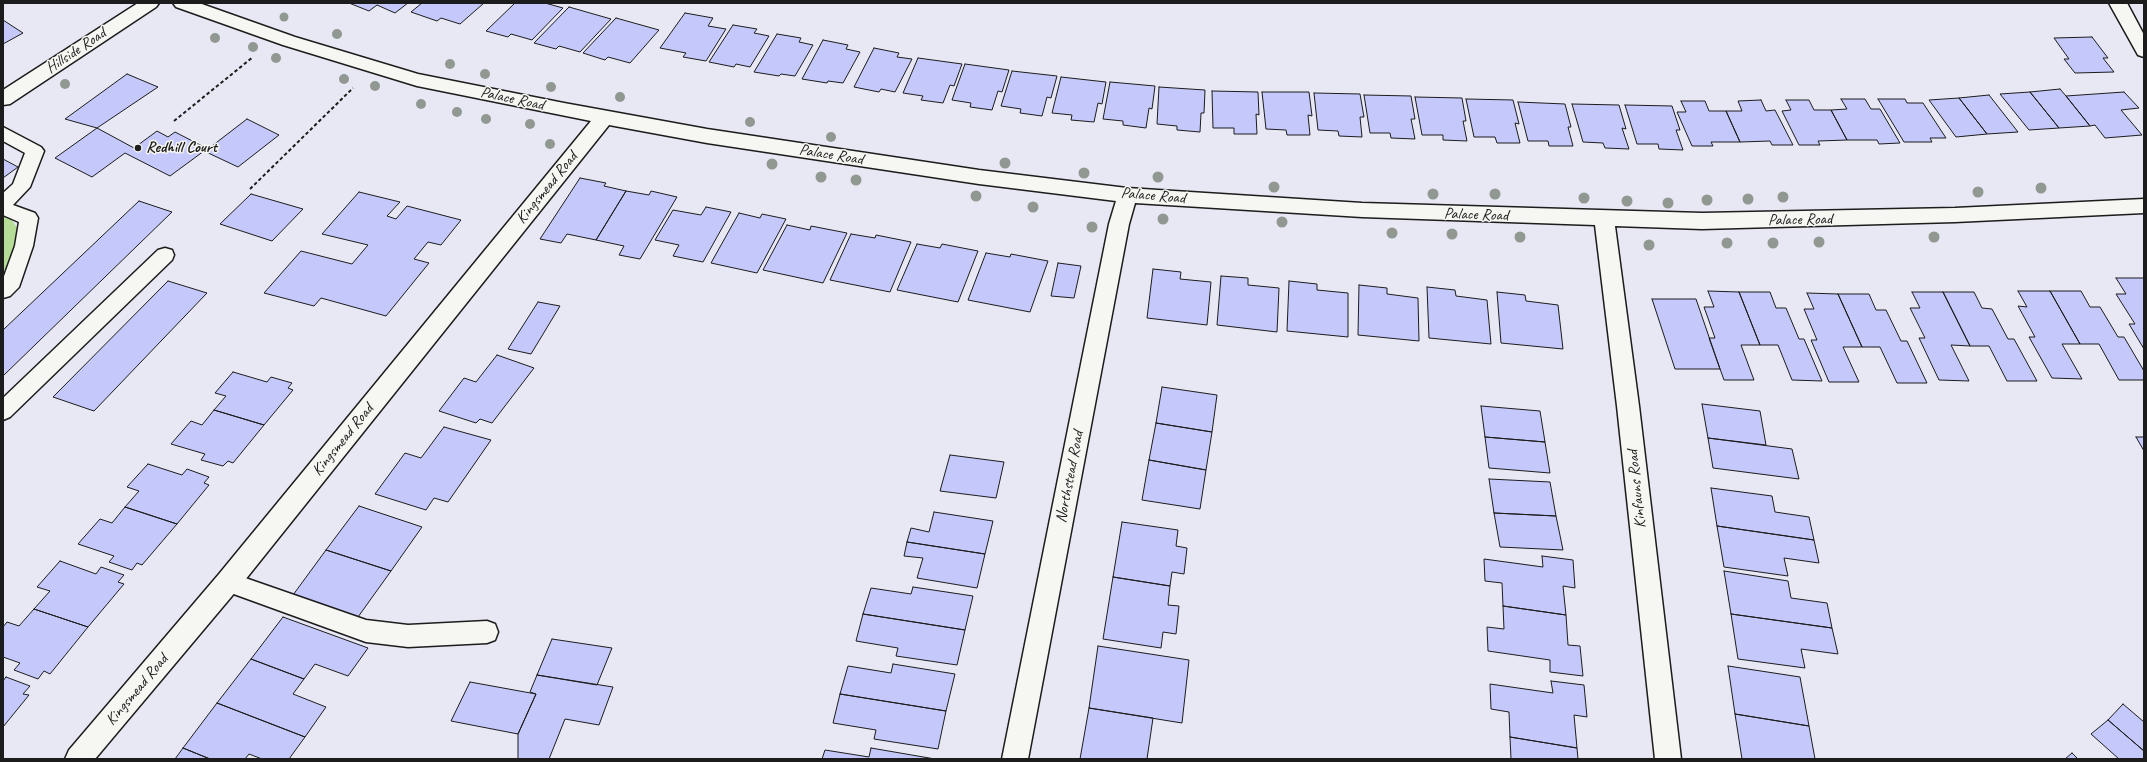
<!DOCTYPE html>
<html>
<head>
<meta charset="utf-8">
<style>
  body { margin:0 }
  #map { position:relative; width:2147px; height:762px; overflow:hidden; background:#e7e8f4; font-family:Caveat,sans-serif }
  canvas { display:block }
  .frame { position:absolute; inset:0; border:4px solid #1c1c1c; pointer-events:none }
</style>
</head>
<body>
<div id="map">
<canvas width="2147" height="762"></canvas>
<div class="frame"></div>
</div>
<script>
const g = document.querySelector('canvas').getContext('2d');
g.lineJoin = 'round';
function paint(path, color) {
  g.fillStyle = color;
  g.fill(path, 'evenodd');
}
function toPath(rows) {
  const path = new Path2D();
  for (const r of rows) {
    path.moveTo(r[0], r[1]);
    for (let i = 2; i < r.length; i += 2) path.lineTo(r[i], r[i + 1]);
  }
  return path;
}
function trace(path, color, width, dash) {
  g.strokeStyle = color;
  g.lineWidth = width;
  g.lineCap = dash ? 'butt' : 'round';
  g.setLineDash(dash || []);
  g.stroke(path);
}
function label(font, color, halo, rows, align = 'center') {
  g.font = font + ' Caveat,sans-serif';
  g.lineWidth = 3;
  g.setLineDash([]);
  g.textBaseline = 'middle';
  g.strokeStyle = halo;
  g.fillStyle = color;
  for (const [text, x, y, turn = 0] of rows) {
    g.save();
    g.translate(x, y);
    g.rotate((+turn || 0) * Math.PI / 180);
    g.textAlign = isNaN(turn) ? turn : align;
    if (halo) g.strokeText(text, 0, 0);
    g.fillText(text, 0, 0);
    g.restore();
  }
}
paint(toPath([
  [9,216,18,229,16,252,3,273,3,217]
]), '#b6dd98');
const building = toPath([
  [349,3,408,3,395,13,377,5,369,11,349,3],
  [422,3,484,3,460,24,441,18,437,21,411,12,422,3],
  [515,3,545,3,563,8,532,40,511,34,508,37,486,31,515,3],
  [569,7,611,19,580,52,559,46,556,49,534,43,569,7],
  [685,13,713,18,708,26,726,29,706,61,683,57,686,53,660,48,685,13],
  [616,18,659,30,630,63,608,57,605,60,583,53,616,18],
  [3,20,23,33,3,44,3,20],
  [733,25,757,29,754,33,769,36,750,67,736,64,734,67,709,62,733,25],
  [777,34,801,38,799,42,813,45,795,76,781,74,779,76,754,72,777,34],
  [2092,37,2108,58,2103,58,2114,72,2075,73,2064,59,2069,59,2054,38,2092,37],
  [823,40,848,45,846,49,860,52,843,83,828,81,827,83,802,79,823,40],
  [874,48,899,53,897,57,912,59,895,92,881,89,879,92,854,87,874,48],
  [918,58,962,64,954,86,950,85,943,103,921,100,923,96,903,93,918,58],
  [965,64,1009,70,1002,92,998,91,992,110,970,107,971,103,952,100,965,64],
  [1012,71,1057,76,1051,98,1047,97,1042,116,1020,113,1021,109,1001,106,1012,71],
  [127,74,158,87,97,128,65,119,127,74],
  [1061,77,1106,82,1102,104,1098,103,1094,122,1071,120,1072,115,1052,113,1061,77],
  [1110,82,1155,86,1152,109,1149,108,1146,128,1123,125,1123,121,1103,119,1110,82],
  [1159,87,1205,90,1204,113,1201,113,1200,132,1177,130,1177,126,1157,124,1159,87],
  [2060,89,2066,96,2090,126,2059,128,2030,92,2060,89],
  [1212,91,1258,92,1259,115,1256,114,1257,134,1234,134,1234,128,1213,128,1212,91],
  [1262,92,1309,92,1312,116,1308,115,1310,135,1287,135,1286,130,1266,129,1262,92],
  [2030,92,2059,128,2029,130,2000,94,2030,92],
  [2124,92,2139,108,2121,110,2142,135,2105,138,2095,125,2090,126,2066,96,2124,92],
  [1314,93,1360,94,1364,117,1360,117,1362,137,1339,136,1338,131,1318,130,1314,93],
  [1364,95,1411,96,1415,119,1411,119,1415,139,1391,138,1390,133,1370,133,1364,95],
  [1989,95,2018,132,1987,134,1959,98,1989,95],
  [1415,97,1462,98,1466,121,1463,121,1467,141,1443,140,1443,135,1422,135,1415,97],
  [1959,98,1987,134,1956,137,1929,100,1959,98],
  [1466,99,1513,100,1519,124,1515,123,1520,143,1497,143,1495,137,1474,137,1466,99],
  [1841,99,1865,99,1871,109,1880,109,1900,143,1879,144,1877,140,1847,140,1831,110,1847,109,1841,99],
  [1878,99,1905,99,1907,103,1923,103,1946,138,1930,138,1932,142,1904,142,1878,99],
  [1761,100,1766,111,1775,110,1793,145,1772,145,1770,141,1740,142,1726,111,1742,111,1738,101,1761,100],
  [1786,100,1809,100,1814,110,1831,110,1847,140,1818,141,1820,145,1799,145,1782,111,1791,110,1786,100],
  [1681,101,1705,101,1709,111,1726,111,1740,142,1711,142,1713,146,1692,146,1677,112,1686,112,1681,101],
  [1518,102,1565,104,1571,127,1568,127,1573,146,1549,146,1548,141,1528,141,1518,102],
  [1572,104,1619,105,1626,129,1622,128,1629,149,1605,148,1603,143,1583,142,1572,104],
  [1625,105,1672,106,1680,130,1676,130,1683,150,1659,149,1658,144,1637,144,1625,105],
  [247,119,279,135,238,167,204,151,170,176,125,153,92,177,55,158,97,128,134,148,157,131,168,137,175,132,208,149,247,119],
  [3,159,18,167,3,178,3,159],
  [580,178,606,183,604,186,626,191,596,240,567,234,561,243,540,239,580,178],
  [626,191,649,195,651,191,677,197,640,259,619,255,624,246,596,240,626,191],
  [359,192,400,202,387,216,396,219,407,206,461,220,441,245,428,242,414,259,429,263,386,316,321,298,314,306,264,293,301,251,352,264,368,245,322,234,359,192],
  [251,194,303,209,272,241,220,224,251,194],
  [139,201,172,212,3,376,3,330,139,201],
  [706,207,731,212,703,262,673,256,679,245,655,240,673,210,701,215,706,207],
  [739,213,760,218,762,214,786,219,757,273,711,263,739,213],
  [787,225,810,230,811,226,847,233,823,283,763,270,787,225],
  [851,234,875,238,876,235,911,242,890,292,830,280,851,234],
  [917,244,940,248,942,244,978,251,958,302,897,290,917,244],
  [986,253,1010,257,1011,254,1048,261,1030,312,968,300,986,253],
  [1058,263,1081,266,1074,298,1051,296,1058,263],
  [1153,269,1181,272,1180,279,1211,282,1207,325,1147,318,1153,269],
  [1221,276,1248,278,1248,285,1279,288,1277,332,1217,325,1221,276],
  [2116,278,2144,278,2144,349,2129,324,2135,324,2116,294,2126,294,2116,278],
  [168,281,207,293,94,411,53,397,168,281],
  [1289,281,1317,284,1317,290,1348,293,1348,337,1287,331,1289,281],
  [1359,285,1387,288,1387,294,1418,298,1419,341,1358,335,1359,285],
  [1427,287,1455,290,1456,296,1487,300,1491,344,1429,338,1427,287],
  [1708,291,1739,292,1760,345,1741,345,1754,380,1724,380,1709,338,1715,338,1704,307,1714,307,1708,291],
  [2018,291,2050,291,2080,344,2062,344,2082,379,2052,378,2029,337,2035,337,2018,306,2027,307,2018,291],
  [2050,291,2081,291,2090,307,2100,307,2118,337,2124,337,2144,371,2144,380,2119,380,2099,344,2080,344,2050,291],
  [1497,292,1525,295,1526,301,1558,305,1563,349,1501,343,1497,292],
  [1739,292,1770,292,1776,308,1786,308,1799,339,1804,339,1822,381,1792,380,1778,345,1760,345,1739,292],
  [1912,292,1943,292,1970,346,1951,345,1969,381,1939,380,1919,338,1925,338,1910,308,1920,308,1912,292],
  [1943,292,1974,292,1982,308,1992,309,2008,339,2014,339,2037,381,2007,381,1989,346,1970,346,1943,292],
  [1807,293,1838,294,1862,347,1843,347,1859,382,1829,382,1811,340,1817,340,1804,309,1814,309,1807,293],
  [1838,294,1869,294,1876,310,1886,310,1901,341,1907,341,1927,383,1897,383,1880,347,1862,347,1838,294],
  [1652,299,1696,299,1720,369,1675,369,1652,299],
  [538,302,560,306,531,354,508,349,538,302],
  [497,355,534,368,492,423,480,419,476,423,439,411,464,378,476,382,497,355],
  [233,372,267,382,271,377,292,383,288,388,293,390,264,425,214,410,226,396,215,393,233,372],
  [1162,387,1217,395,1212,432,1156,423,1162,387],
  [1702,404,1760,411,1766,445,1708,438,1702,404],
  [1481,406,1540,411,1545,442,1485,437,1481,406],
  [214,410,264,425,233,463,228,461,223,466,201,460,205,454,171,444,191,421,202,425,214,410],
  [1156,423,1212,432,1206,470,1149,460,1156,423],
  [444,427,491,440,448,502,434,498,426,510,375,494,405,453,421,458,444,427],
  [1485,437,1545,442,1550,473,1489,468,1485,437],
  [2136,437,2144,437,2144,451,2136,437],
  [1708,438,1792,449,1799,479,1713,468,1708,438],
  [950,455,1004,462,996,498,940,491,950,455],
  [1149,460,1206,470,1200,509,1142,500,1149,460],
  [148,464,182,475,187,469,209,477,204,483,209,485,177,524,125,507,139,491,127,487,148,464],
  [1489,479,1550,482,1556,516,1494,513,1489,479],
  [1711,488,1772,496,1775,512,1809,517,1814,540,1717,526,1711,488],
  [359,506,422,527,391,571,326,550,359,506],
  [125,507,177,524,142,565,137,563,132,570,109,562,114,556,78,544,100,519,112,523,125,507],
  [934,512,993,521,985,554,907,542,911,528,929,532,934,512],
  [1494,513,1556,516,1563,550,1500,547,1494,513],
  [1122,522,1178,530,1176,546,1187,548,1184,574,1172,572,1170,586,1113,577,1122,522],
  [1717,526,1814,540,1819,563,1784,558,1788,576,1724,567,1717,526],
  [907,542,985,554,977,588,917,578,923,558,904,556,907,542],
  [326,550,391,571,358,617,293,595,326,550],
  [1542,556,1573,560,1575,588,1563,586,1566,615,1503,606,1502,583,1485,581,1484,559,1543,567,1542,556],
  [60,561,96,574,101,567,124,575,118,582,124,584,88,627,34,609,50,591,37,587,60,561],
  [1724,571,1788,581,1791,598,1827,603,1832,628,1731,614,1724,571],
  [1113,577,1170,586,1168,605,1179,606,1176,634,1163,632,1161,648,1103,639,1113,577],
  [913,587,973,596,965,630,863,614,871,588,911,594,913,587],
  [1503,606,1566,615,1568,645,1580,646,1583,676,1550,672,1550,660,1488,651,1487,627,1504,629,1503,606],
  [34,609,88,627,50,674,44,671,38,679,14,670,20,663,3,657,3,627,7,622,19,626,34,609],
  [863,614,965,630,957,665,896,656,898,648,856,641,863,614],
  [1731,614,1832,628,1838,654,1801,649,1805,668,1738,659,1731,614],
  [283,617,368,648,348,676,315,664,304,679,251,659,283,617],
  [552,639,612,648,597,685,537,675,552,639],
  [1098,646,1189,660,1182,723,1089,708,1098,646],
  [251,659,304,679,293,694,326,707,305,737,217,703,251,659],
  [893,664,955,674,946,711,840,694,848,666,891,673,893,664],
  [1728,666,1800,677,1809,726,1735,714,1728,666],
  [537,675,613,687,599,725,565,719,549,759,518,759,518,734,536,694,530,692,537,675],
  [6,677,30,686,23,694,29,695,3,727,3,681,6,677],
  [1551,681,1584,685,1587,717,1574,715,1577,748,1510,737,1509,712,1491,709,1490,684,1553,693,1551,681],
  [470,682,536,694,518,734,451,721,470,682],
  [840,694,946,711,938,749,874,739,876,730,833,723,840,694],
  [217,703,305,737,289,759,262,759,249,754,245,759,210,759,183,748,217,703],
  [2123,704,2144,722,2144,751,2108,720,2123,704],
  [1089,708,1153,718,1147,759,1080,759,1089,708],
  [1735,714,1809,726,1815,759,1742,759,1735,714],
  [2108,720,2144,751,2144,759,2119,759,2091,734,2108,720],
  [1510,737,1577,748,1578,759,1511,759,1510,737],
  [183,748,210,759,175,759,183,748],
  [871,748,935,759,822,759,825,750,869,757,871,748],
  [2072,753,2078,759,2065,759,2072,753]
]);
paint(building, '#c4c8fa');
trace(building, '#1c1c1c', 1);
const lane = toPath([
  [3,127,41,147,44,151,30,187,13,205,35,213,38,218,33,246,19,287,10,296,3,298,3,279,15,246,19,222,3,215,3,193,13,184,25,153,3,141,3,127],
  [165,248,172,250,174,255,172,260,10,417,3,420,3,398,158,250,165,248],
  [228,572,366,620,408,625,487,621,495,624,498,632,495,640,487,643,408,647,366,642,220,589,217,582,220,575,228,572]
]);
const street = toPath([
  [138,3,159,3,156,7,10,104,3,105,3,90,138,3],
  [173,3,199,3,295,37,418,74,564,103,707,129,979,170,1127,188,1362,203,1702,213,1955,208,2144,199,2144,213,1955,222,1702,229,1615,226,1639,406,1681,759,1655,759,1617,406,1595,225,1362,217,1135,203,1129,224,1028,759,1002,759,1109,224,1116,201,979,184,707,143,609,125,237,590,95,759,65,759,69,750,219,574,591,121,417,86,283,45,176,7,173,3],
  [2109,3,2127,3,2144,35,2144,57,2138,55,2109,3]
]);
trace(lane, '#1c1c1c', 3);
trace(street, '#1c1c1c', 3);
trace(toPath([
  [174,121,253,57],
  [250,189,353,88]
]), '#1c1c1c', 2, [3.5, 2.5]);
paint(lane, '#f6f6f2');
paint(street, '#f6f6f2');
g.fillStyle = '#919892';
for (const [x, y, r] of [
  [284,17,4.5],
  [337,34,5],
  [215,38,5],
  [253,47,5],
  [276,58,5],
  [450,64,5],
  [485,74,5],
  [344,79,5],
  [65,84,5],
  [375,86,5],
  [551,87,5],
  [620,97,5],
  [421,104,5],
  [457,112,5],
  [486,119,5],
  [750,122,5],
  [530,124,5],
  [831,137,5],
  [550,144,5],
  [1005,163,5.5],
  [772,164,5.5],
  [1084,173,5.5],
  [821,177,5.5],
  [1158,177,5.5],
  [856,180,5.5],
  [1274,187,5.5],
  [2041,188,5.5],
  [1978,192,5.5],
  [1433,194,5.5],
  [1495,194,5.5],
  [976,196,5.5],
  [1783,197,5.5],
  [1584,198,5.5],
  [1748,199,5.5],
  [1707,200,5.5],
  [1627,201,5.5],
  [1668,203,5.5],
  [1033,207,5.5],
  [1163,219,5.5],
  [1282,222,5.5],
  [1092,227,5.5],
  [1392,233,5.5],
  [1452,234,5.5],
  [1520,237,5.5],
  [1934,237,5.5],
  [1819,242,5.5],
  [1727,243,5.5],
  [1773,243,5.5],
  [1649,245,5.5]
]) {
  g.beginPath();
  g.arc(x, y, r, 0, 2 * Math.PI);
  g.fill();
}
for (const [x, y, r, color] of [
  [138,148,4,"#1c1c1c"]
]) {
  const dot = new Path2D();
  dot.arc(x, y, r, 0, 2 * Math.PI);
  g.fillStyle = color;
  g.fill(dot);
  trace(dot, '#f6f6f2', 1.5);
}
label('16px', '#1c1c1c', '#f6f6f2', [
  ["Hillside Road",76,51,-34],
  ["Palace Road",512,99,12],
  ["Palace Road",831,155,9],
  ["Kingsmead Road",547,188,-51],
  ["Palace Road",1153,196,5],
  ["Palace Road",1476,215,2],
  ["Palace Road",1800,220,-1],
  ["Kingsmead Road",343,440,-51],
  ["Northstead Road",1070,477,-79],
  ["Kinfauns Road",1637,489,-96],
  ["Kingsmead Road",137,690,-50]
]);
label('bold 16px', '#1c1c1c', '#f6f6f2', [
  ["Redhill Court",146,148]
], 'left');
</script>
</body>
</html>
